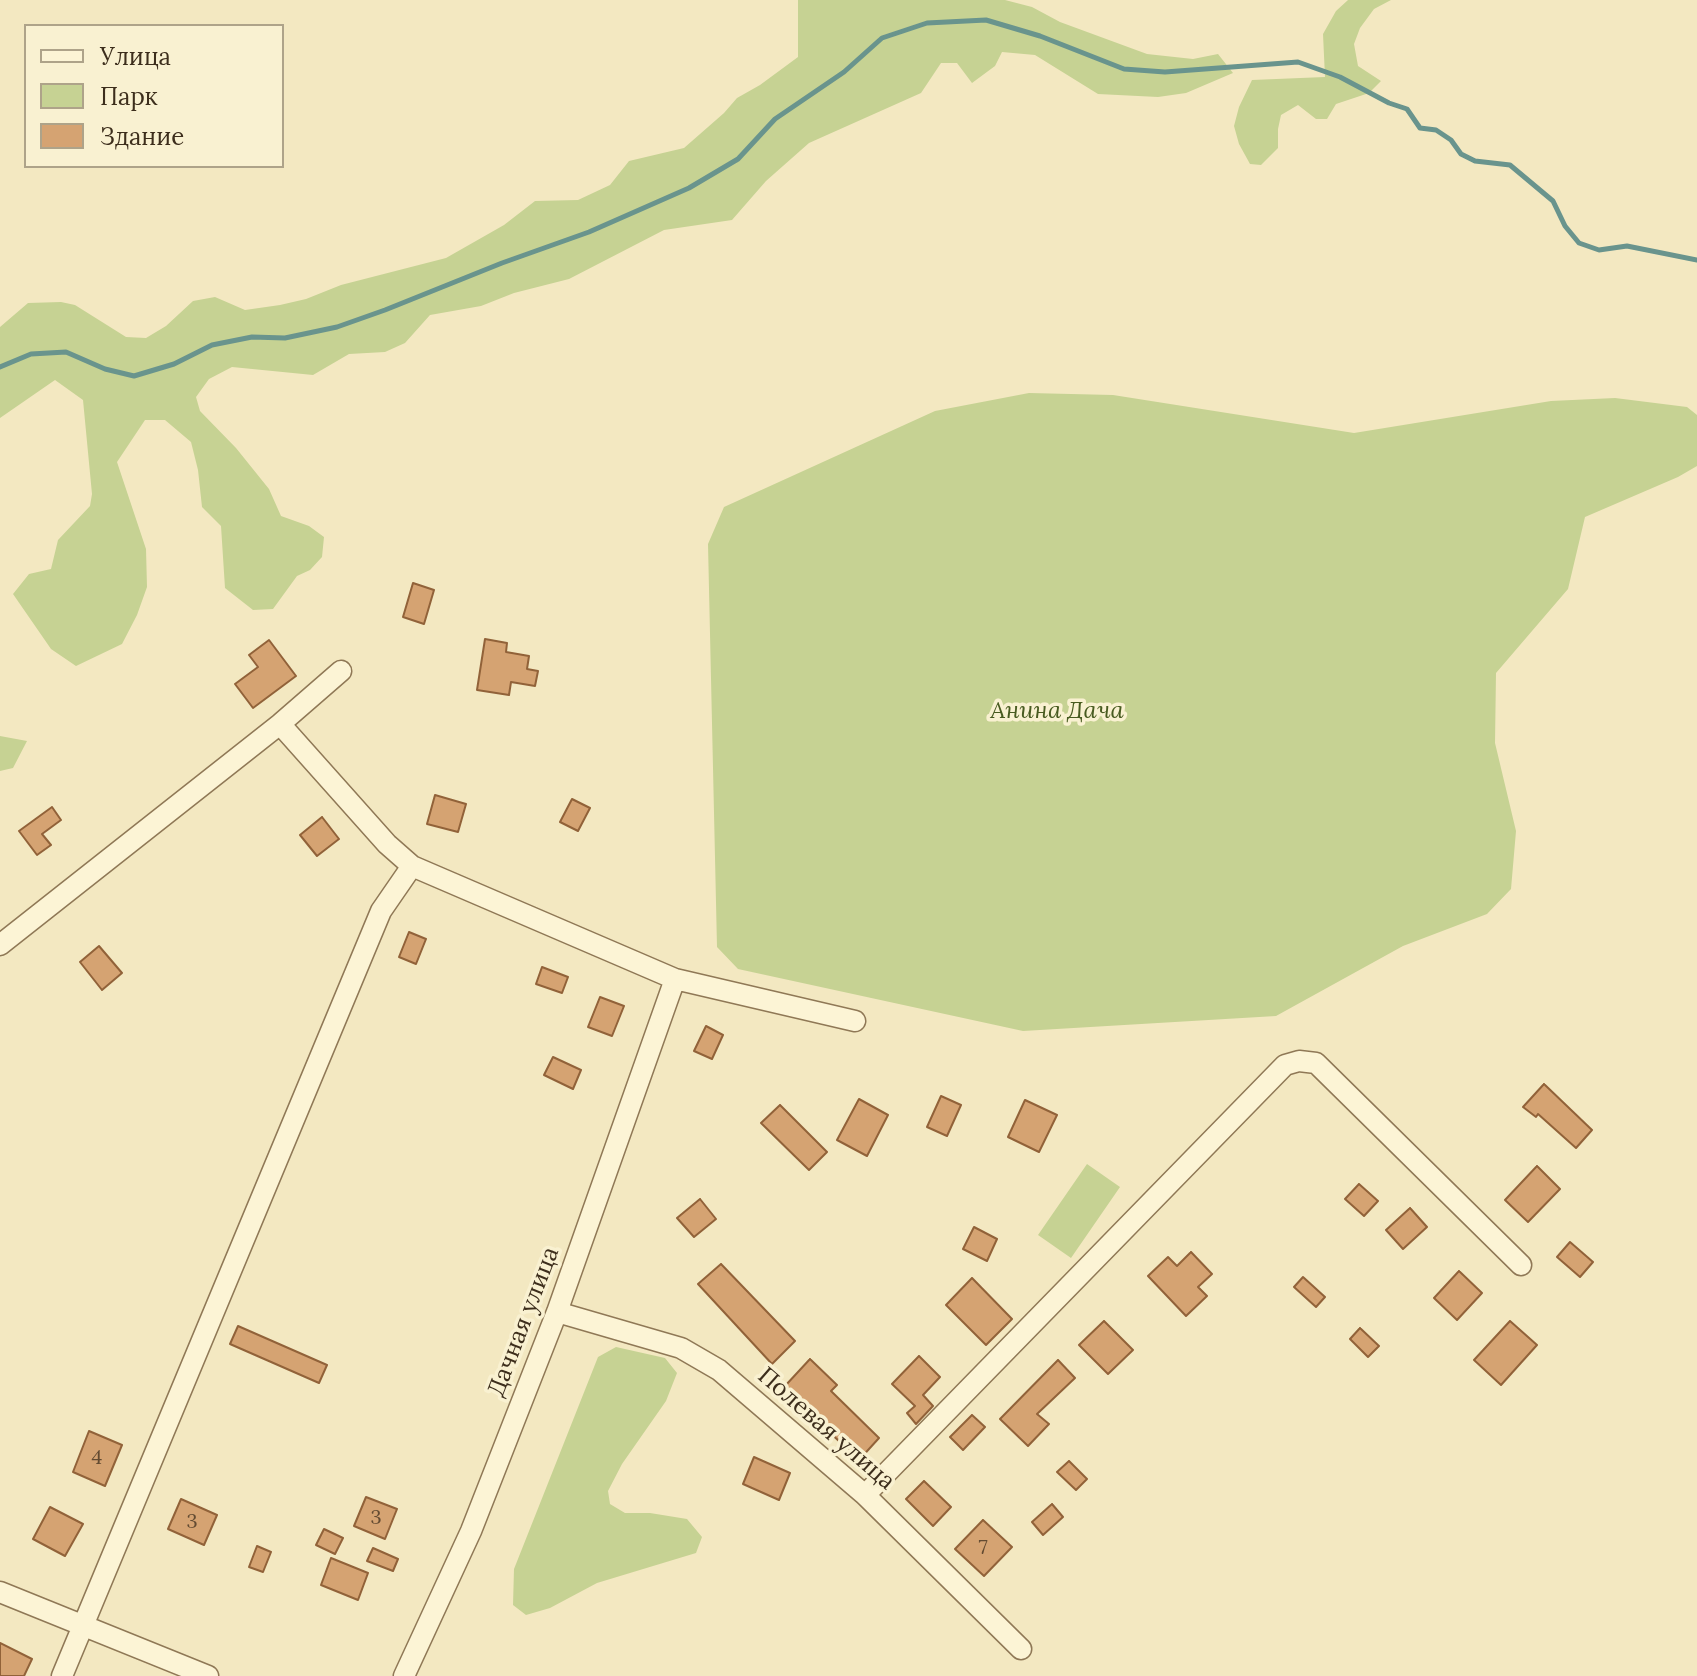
<!DOCTYPE html>
<html>
<head>
<meta charset="utf-8">
<style>
  body { margin:0 }
  #map { position:relative; width:1697px; height:1676px; overflow:hidden; background:#f3e8c1; font-family:Lora,serif }
  canvas { display:block }
  .legend { position:absolute; left:24px; top:24px; width:260px; height:144px; box-sizing:border-box; background:#f9f1d1; border:2px solid #aea389; margin:0; padding:10px 14px; list-style:none; font-size:24px; color:#3d2e1c }
  .legend li { display:flex; align-items:center; gap:16px; height:40px }
  .legend b { width:40px; border:2px solid #aea389 }
</style>
</head>
<body>
<div id="map">
<canvas width="1697" height="1676"></canvas>
<ul class="legend">
<li><b style="height:10px;background:#fcf4d5"></b>Улица</li>
<li><b style="height:22px;background:#c6d293"></b>Парк</li>
<li><b style="height:22px;background:#d5a372"></b>Здание</li>
</ul>
</div>
<script>
const g = document.querySelector('canvas').getContext('2d');
g.lineJoin = 'round';
function paint(path, color) {
  g.fillStyle = color;
  g.fill(path, 'evenodd');
}
function toPath(rows) {
  const path = new Path2D();
  for (const r of rows) {
    path.moveTo(r[0], r[1]);
    for (let i = 2; i < r.length; i += 2) path.lineTo(r[i], r[i + 1]);
  }
  return path;
}
function trace(path, color, width, dash) {
  g.strokeStyle = color;
  g.lineWidth = width;
  g.lineCap = dash ? 'butt' : 'round';
  g.setLineDash(dash || []);
  g.stroke(path);
}
function label(font, color, halo, rows, align = 'center') {
  g.font = font + ' Lora,serif';
  g.lineWidth = 7;
  g.setLineDash([]);
  g.textBaseline = 'middle';
  g.strokeStyle = halo;
  g.fillStyle = color;
  for (const [text, x, y, turn = 0] of rows) {
    g.save();
    g.translate(x, y);
    g.rotate((+turn || 0) * Math.PI / 180);
    g.textAlign = isNaN(turn) ? turn : align;
    if (halo) g.strokeText(text, 0, 0);
    g.fillText(text, 0, 0);
    g.restore();
  }
}
paint(toPath([
  [798,0,1005,0,1032,7,1060,22,1147,54,1193,59,1218,54,1233,73,1186,93,1158,97,1098,94,1035,55,1002,52,995,66,972,83,957,63,941,63,921,93,809,143,766,181,732,220,664,230,569,279,514,293,481,306,430,315,405,343,385,352,349,354,313,375,232,367,209,379,196,397,200,411,236,448,269,489,281,516,309,526,324,537,322,557,310,570,297,576,273,609,253,610,225,588,221,526,202,507,198,470,191,442,165,420,145,420,117,462,146,549,147,587,137,615,122,644,76,666,51,649,13,594,29,574,51,569,58,540,90,506,92,494,83,400,55,380,0,418,0,327,28,303,61,302,75,305,126,337,146,338,166,326,193,301,215,297,245,310,280,305,306,299,341,285,446,258,504,225,535,201,578,200,610,185,629,161,684,148,724,113,737,98,760,85,798,57],
  [1348,0,1391,0,1374,9,1360,28,1354,44,1358,66,1381,81,1369,93,1336,104,1327,119,1316,119,1298,105,1281,115,1278,129,1278,148,1261,165,1250,164,1239,144,1234,126,1239,107,1252,80,1325,77,1323,34,1336,11],
  [1029,393,1113,395,1354,433,1551,401,1615,398,1687,407,1697,415,1697,466,1678,477,1585,517,1568,589,1496,673,1495,743,1516,831,1511,889,1487,914,1403,946,1276,1016,1023,1031,738,969,717,947,708,544,724,507,935,411],
  [0,736,27,741,13,768,0,771],
  [1087,1164,1120,1187,1071,1258,1038,1235],
  [616,1347,665,1358,677,1373,666,1401,622,1464,608,1491,610,1504,625,1513,650,1513,687,1519,702,1537,696,1553,597,1583,550,1608,526,1615,513,1605,514,1569,598,1357]
]), '#c6d293');
trace(toPath([
  [0,367,31,354,66,352,105,369,134,376,174,364,212,345,252,337,285,338,337,327,385,310,502,263,589,232,689,188,738,159,775,119,844,72,882,38,927,23,986,20,1040,36,1124,69,1165,72,1298,62,1340,77,1389,103,1407,109,1420,128,1436,130,1451,140,1461,154,1475,161,1510,165,1553,201,1565,226,1579,243,1599,250,1627,246,1697,260]
]), '#69948d', 5);
const building = toPath([
  [413,583,434,590,424,624,403,617,413,583],
  [485,639,507,643,506,652,529,656,527,669,538,671,535,686,511,682,509,695,477,690,485,639],
  [269,640,296,676,253,708,235,684,258,667,249,655,269,640],
  [435,795,466,804,458,832,427,824,435,795],
  [572,799,590,808,578,831,560,822,572,799],
  [52,807,61,820,42,834,51,845,37,855,19,831,52,807],
  [322,817,339,839,317,856,300,835,322,817],
  [409,932,426,939,416,964,399,957,409,932],
  [99,946,122,973,102,990,80,962,99,946],
  [542,967,568,977,562,993,536,984,542,967],
  [600,997,624,1006,612,1036,588,1027,600,997],
  [706,1026,723,1035,712,1059,694,1051,706,1026],
  [553,1057,581,1070,573,1089,544,1075,553,1057],
  [1544,1084,1592,1130,1576,1148,1538,1114,1536,1117,1523,1107,1544,1084],
  [941,1096,961,1105,947,1136,927,1127,941,1096],
  [859,1099,888,1115,867,1156,837,1140,859,1099],
  [1025,1100,1057,1115,1039,1152,1008,1137,1025,1100],
  [780,1105,827,1152,809,1170,761,1123,780,1105],
  [1537,1166,1560,1189,1528,1222,1505,1200,1537,1166],
  [1359,1184,1378,1201,1364,1216,1345,1199,1359,1184],
  [700,1199,716,1219,694,1237,677,1218,700,1199],
  [1410,1208,1427,1227,1403,1249,1386,1230,1410,1208],
  [974,1227,997,1239,987,1261,963,1249,974,1227],
  [1570,1242,1593,1262,1580,1277,1557,1257,1570,1242],
  [1191,1252,1212,1274,1198,1287,1207,1296,1186,1316,1148,1276,1168,1257,1177,1266,1191,1252],
  [721,1264,795,1341,772,1364,698,1284,721,1264],
  [1459,1271,1482,1293,1457,1320,1434,1298,1459,1271],
  [1303,1277,1325,1297,1316,1307,1294,1287,1303,1277],
  [972,1278,1012,1319,986,1345,946,1305,972,1278],
  [1104,1321,1133,1350,1108,1374,1079,1345,1104,1321],
  [1510,1321,1537,1345,1501,1385,1474,1360,1510,1321],
  [238,1326,327,1365,319,1383,230,1344,238,1326],
  [1360,1328,1379,1346,1368,1357,1350,1339,1360,1328],
  [919,1356,940,1377,923,1395,933,1406,916,1424,907,1413,915,1406,892,1384,919,1356],
  [810,1359,837,1385,831,1391,879,1438,859,1460,824,1427,827,1425,785,1386,810,1359],
  [1058,1360,1075,1378,1037,1414,1049,1424,1028,1446,1000,1419,1058,1360],
  [972,1415,985,1427,963,1450,950,1437,972,1415],
  [89,1431,122,1445,105,1486,73,1472,89,1431],
  [754,1457,790,1473,779,1500,743,1484,754,1457],
  [1069,1461,1087,1479,1076,1490,1057,1472,1069,1461],
  [924,1481,951,1507,933,1526,906,1499,924,1481],
  [366,1497,397,1509,385,1539,354,1526,366,1497],
  [181,1499,217,1515,204,1545,168,1529,181,1499],
  [1052,1504,1063,1517,1043,1535,1032,1522,1052,1504],
  [50,1507,83,1524,65,1556,33,1539,50,1507],
  [983,1520,1012,1547,984,1576,955,1549,983,1520],
  [324,1529,343,1538,335,1554,316,1545,324,1529],
  [257,1546,271,1552,263,1572,249,1567,257,1546],
  [373,1548,398,1559,393,1571,367,1561,373,1548],
  [331,1558,368,1573,358,1600,321,1585,331,1558],
  [0,1643,32,1659,24,1676,0,1676,0,1643]
]);
paint(building, '#d5a372');
trace(building, '#916239', 2);
const minor = toPath([
  [280,724,387,844,412,866,675,979,855,1021],
  [0,945,280,724,341,671],
  [557,1312,681,1348,719,1370,865,1495,1021,1649],
  [865,1495,1285,1065,1299,1061,1316,1063,1521,1265],
  [0,1592,208,1676],
  [62,1676,381,911,412,866],
  [404,1676,471,1531,557,1312,675,979]
]);
trace(minor, '#8f7856', 23);
trace(minor, '#fcf4d5', 20);
label('20px', '#634b32', null, [
  ["4",97,1458],
  ["3",376,1518],
  ["3",192,1522],
  ["7",983,1548]
]);
label('italic 24px', '#485b20', '#f9f1d1', [
  ["Анина Дача",1057,711]
]);
label('24px', '#3d2e1c', '#f9f1d1', [
  ["Дачная улица",524,1322,-69],
  ["Полевая улица",826,1429,41]
]);
</script>
</body>
</html>
